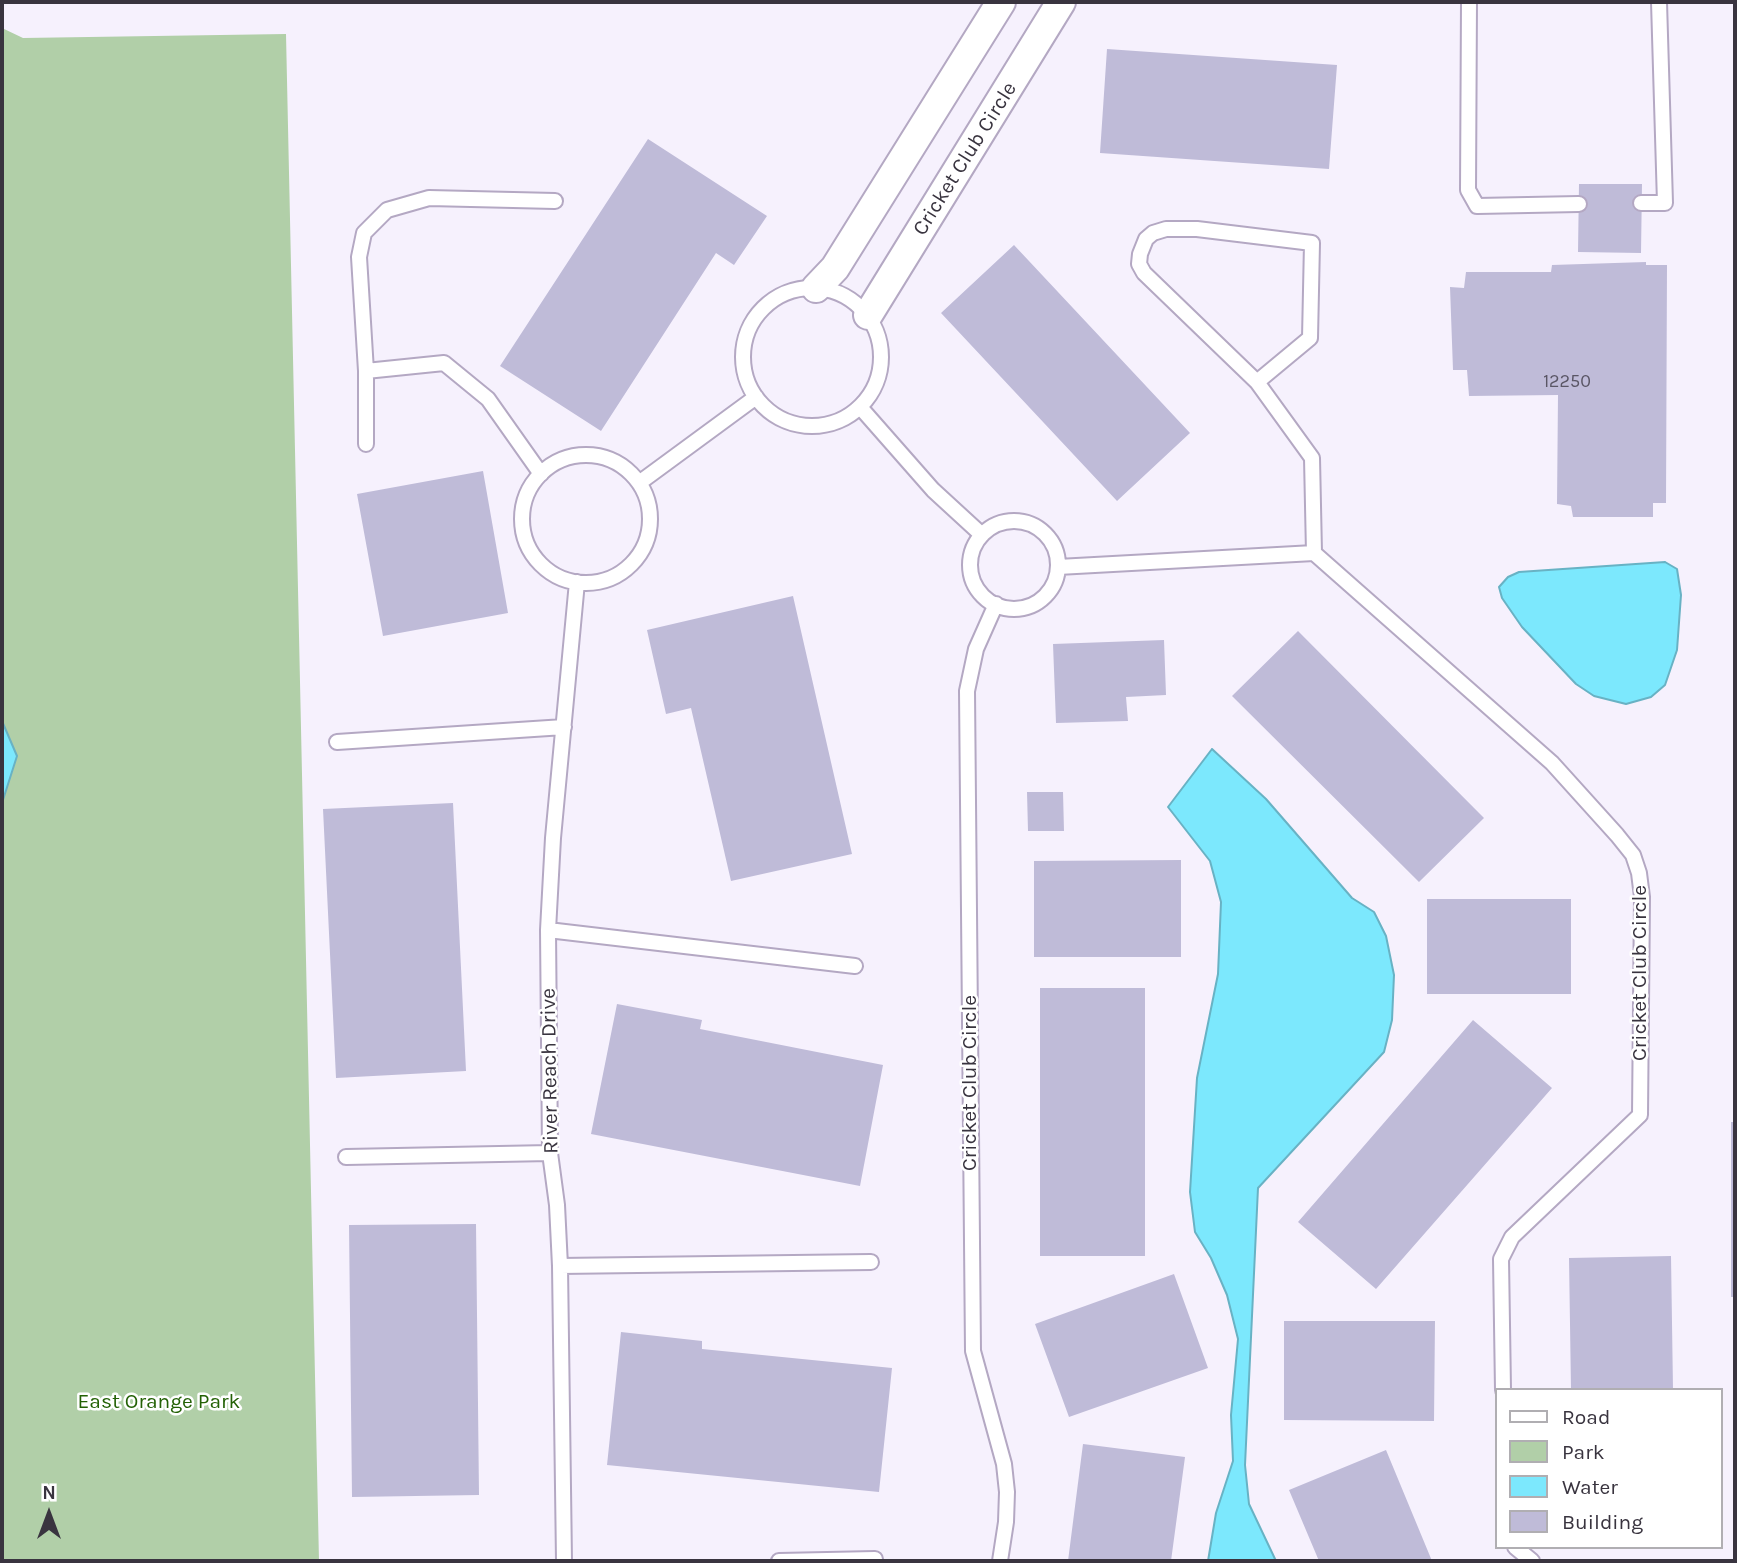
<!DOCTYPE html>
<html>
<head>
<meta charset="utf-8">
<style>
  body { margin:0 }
  #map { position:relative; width:1737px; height:1563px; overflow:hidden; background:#f6f1fd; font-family:Karla,sans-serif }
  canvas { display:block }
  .frame { position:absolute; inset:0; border:4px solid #39343f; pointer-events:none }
  .legend { position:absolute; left:1495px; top:1388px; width:228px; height:161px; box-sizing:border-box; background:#fff; border:2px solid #b0aeb2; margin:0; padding:9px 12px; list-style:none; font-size:21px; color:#39343f }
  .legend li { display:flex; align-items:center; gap:14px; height:35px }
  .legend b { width:35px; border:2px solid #b0aeb2 }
  .north { position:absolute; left:14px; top:1479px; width:70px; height:70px; -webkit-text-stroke:5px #fff; paint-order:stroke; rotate:0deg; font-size:19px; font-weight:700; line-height:28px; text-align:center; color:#39343f }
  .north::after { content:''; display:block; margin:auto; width:24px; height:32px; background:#39343f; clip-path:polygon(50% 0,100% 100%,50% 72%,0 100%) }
</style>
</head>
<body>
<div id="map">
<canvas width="1737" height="1563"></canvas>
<div class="frame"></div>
<ul class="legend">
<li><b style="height:9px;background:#fff"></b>Road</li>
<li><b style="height:19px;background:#b1cfa8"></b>Park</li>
<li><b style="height:19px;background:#7ce8fd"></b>Water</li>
<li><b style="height:19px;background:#bfbbd8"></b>Building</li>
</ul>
<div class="north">N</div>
</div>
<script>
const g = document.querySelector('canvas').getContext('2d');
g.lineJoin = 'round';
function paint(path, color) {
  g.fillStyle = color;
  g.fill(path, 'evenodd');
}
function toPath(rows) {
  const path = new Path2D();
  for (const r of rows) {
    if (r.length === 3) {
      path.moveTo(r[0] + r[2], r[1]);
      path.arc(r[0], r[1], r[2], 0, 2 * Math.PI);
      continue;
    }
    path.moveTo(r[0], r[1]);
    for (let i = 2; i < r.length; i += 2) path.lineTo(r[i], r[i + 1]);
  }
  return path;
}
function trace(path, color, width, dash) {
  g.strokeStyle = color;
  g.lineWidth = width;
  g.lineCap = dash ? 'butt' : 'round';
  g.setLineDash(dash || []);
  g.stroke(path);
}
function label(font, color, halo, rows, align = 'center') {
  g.font = font + ' Karla,sans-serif';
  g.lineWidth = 5;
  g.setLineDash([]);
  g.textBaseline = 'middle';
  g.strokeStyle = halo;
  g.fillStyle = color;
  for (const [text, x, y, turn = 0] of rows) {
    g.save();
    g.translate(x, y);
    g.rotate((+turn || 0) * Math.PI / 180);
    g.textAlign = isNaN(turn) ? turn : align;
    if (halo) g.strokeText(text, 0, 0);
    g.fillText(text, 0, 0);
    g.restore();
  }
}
paint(toPath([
  [2,28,23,38,286,34,319,1561,2,1561]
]), '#b1cfa8');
const water = toPath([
  [1665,562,1677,569,1681,595,1677,650,1665,685,1651,697,1626,704,1594,696,1576,684,1522,627,1502,598,1499,587,1508,577,1519,572,1665,562],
  [2,721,17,756,2,803,2,721],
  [1212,749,1266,799,1352,898,1374,912,1386,936,1394,975,1392,1020,1384,1052,1258,1188,1245,1465,1249,1504,1276,1561,1208,1561,1216,1513,1233,1461,1231,1415,1238,1339,1227,1295,1211,1258,1195,1232,1190,1192,1197,1078,1218,974,1221,902,1210,861,1168,807,1212,749]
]);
paint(water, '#7ce8fd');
trace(water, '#68b2c4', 2);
paint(toPath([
  [1107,49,1337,65,1329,169,1100,153],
  [648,139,767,216,734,265,716,253,601,431,500,366],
  [1579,184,1642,184,1641,253,1578,252],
  [1014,245,1190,433,1117,501,941,313],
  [1646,262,1646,265,1667,265,1666,503,1653,503,1653,517,1573,517,1571,506,1557,504,1558,395,1469,396,1467,370,1453,370,1450,287,1464,288,1466,272,1551,272,1552,265],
  [483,471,508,613,383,636,357,494],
  [793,596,852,854,731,881,691,708,666,714,647,630],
  [1298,631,1484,818,1419,882,1232,696],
  [1164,640,1166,695,1126,697,1128,721,1056,723,1053,644],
  [1027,792,1063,792,1064,831,1028,831],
  [453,803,466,1071,336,1078,323,809],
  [1181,860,1181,957,1034,957,1034,861],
  [1427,899,1571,899,1571,994,1427,994],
  [1040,988,1145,988,1145,1256,1040,1256],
  [617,1004,702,1020,700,1029,883,1065,860,1186,591,1134],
  [1473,1020,1552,1088,1376,1289,1298,1222],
  [1731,1122,1735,1122,1735,1297,1731,1297],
  [476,1224,479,1495,352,1497,349,1225],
  [1671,1256,1673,1390,1571,1390,1569,1258],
  [1174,1274,1208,1368,1069,1417,1035,1324],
  [1284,1321,1435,1321,1434,1421,1284,1420],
  [621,1332,702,1341,702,1349,892,1368,879,1492,607,1465],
  [1083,1444,1185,1457,1171,1561,1068,1561],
  [1386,1450,1432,1561,1319,1561,1289,1490]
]), '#bfbbd8');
const service = toPath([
  [1469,2,1468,190,1477,206,1579,204],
  [1641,203,1665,203,1659,2],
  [812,357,69],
  [366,371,366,444],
  [1257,382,1310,338,1312,243,1197,229,1166,229,1153,233,1146,239,1140,254,1139,264,1144,273,1257,382,1312,458,1314,553],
  [860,407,933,490,982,535],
  [586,519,64],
  [541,474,488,399,444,363,366,371,359,257,364,233,387,210,429,198,555,201],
  [639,483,756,397],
  [1014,565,44],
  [1058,567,1314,553,1552,763,1617,835,1633,855,1639,873,1642,897,1640,1115,1512,1237,1501,1259,1503,1390],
  [996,604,976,649,967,691,973,1351,1004,1464,1007,1492,1006,1522,1000,1561],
  [337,742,564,727],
  [548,930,855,966],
  [346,1157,550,1153],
  [560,1266,871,1262],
  [1515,1547,1532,1561],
  [564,1561,560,1266,557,1205,550,1153,548,930,553,838,577,582],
  [779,1561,875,1559]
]);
const minor = toPath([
  [816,288,835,268,1001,2],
  [868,315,1061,2]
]);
trace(service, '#b4a8c3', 18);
trace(minor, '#b4a8c3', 32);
trace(service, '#fff', 14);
trace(minor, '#fff', 28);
label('18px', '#5a5665', null, [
  ["12250",1567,382]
]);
label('21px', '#39343f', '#fff', [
  ["Cricket Club Circle",965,159,-58],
  ["Cricket Club Circle",1640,973,-90],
  ["River Reach Drive",550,1071,-91],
  ["Cricket Club Circle",970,1083,-90]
]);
label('21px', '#236105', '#fff', [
  ["East Orange Park",159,1402]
]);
</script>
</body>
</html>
